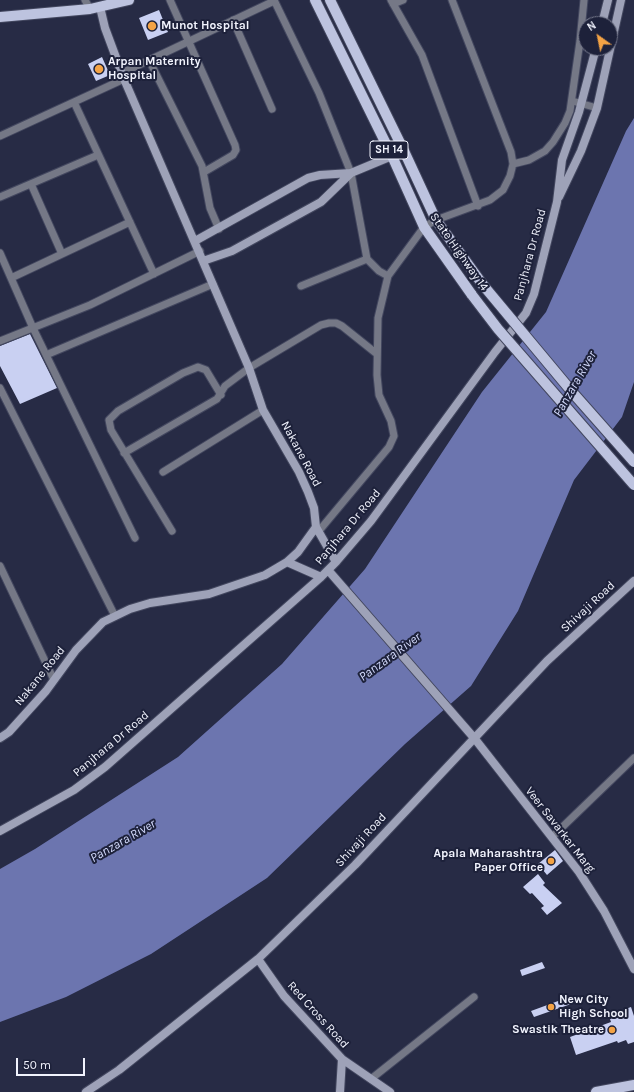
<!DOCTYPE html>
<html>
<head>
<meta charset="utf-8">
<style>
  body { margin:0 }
  #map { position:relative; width:634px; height:1092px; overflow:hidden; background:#272b45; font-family:Karla,sans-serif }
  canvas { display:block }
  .north { position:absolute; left:578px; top:16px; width:40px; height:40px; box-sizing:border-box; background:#1d213a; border:1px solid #727588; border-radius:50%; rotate:327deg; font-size:11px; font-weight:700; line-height:16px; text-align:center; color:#f1f3fd }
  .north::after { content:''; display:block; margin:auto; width:14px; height:18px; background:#f4a345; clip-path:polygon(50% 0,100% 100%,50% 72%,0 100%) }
  .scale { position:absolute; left:16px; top:1058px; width:69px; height:18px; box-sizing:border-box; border:2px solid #f1f3fd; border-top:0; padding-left:5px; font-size:12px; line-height:14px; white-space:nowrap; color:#f1f3fd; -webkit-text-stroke:3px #1d213a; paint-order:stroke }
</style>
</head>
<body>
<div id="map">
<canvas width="634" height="1092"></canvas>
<div class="north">N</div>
<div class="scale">50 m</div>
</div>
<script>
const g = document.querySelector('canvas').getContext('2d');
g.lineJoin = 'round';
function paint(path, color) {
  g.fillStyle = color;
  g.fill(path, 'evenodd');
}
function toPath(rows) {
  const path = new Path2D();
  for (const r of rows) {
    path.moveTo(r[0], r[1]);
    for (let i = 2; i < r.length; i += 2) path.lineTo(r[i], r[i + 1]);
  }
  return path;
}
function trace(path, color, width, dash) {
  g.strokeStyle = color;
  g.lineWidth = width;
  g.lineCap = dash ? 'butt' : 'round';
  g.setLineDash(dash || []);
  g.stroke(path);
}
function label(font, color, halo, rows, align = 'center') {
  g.font = font + ' Karla,sans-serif';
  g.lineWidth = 4;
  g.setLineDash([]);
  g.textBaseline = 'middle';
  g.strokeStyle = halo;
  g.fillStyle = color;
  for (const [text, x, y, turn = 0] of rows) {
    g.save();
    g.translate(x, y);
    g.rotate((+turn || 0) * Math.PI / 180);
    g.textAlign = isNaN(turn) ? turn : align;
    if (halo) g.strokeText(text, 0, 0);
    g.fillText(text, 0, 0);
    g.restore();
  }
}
paint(toPath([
  [634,118,634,382,622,417,574,480,518,611,471,686,405,744,267,878,151,954,66,997,0,1022,0,869,35,849,178,757,282,664,365,569,482,392,546,312,626,131]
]), '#6c75af');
paint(toPath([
  [159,10,168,32,148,40,139,18],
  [102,57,110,75,96,81,88,64],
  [30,334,57,388,20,404,0,366,0,346],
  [555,850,563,861,547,875,538,864],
  [538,874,545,883,543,885,562,903,547,915,541,908,544,906,532,893,530,894,523,887],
  [542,962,545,968,522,976,520,970],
  [569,997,571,1004,534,1017,531,1011],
  [631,1007,634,1016,634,1042,628,1044,626,1040,618,1043,617,1041,576,1055,570,1037,611,1022,610,1019,618,1016,617,1012]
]), '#c9d0f2');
const street = toPath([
  [85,0,90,9],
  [170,0,235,145,236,150,233,155,204,172],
  [274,0,319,93,351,173,367,259,379,271,388,276],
  [391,0,422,55,478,206],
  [393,4,403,0],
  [233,20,272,109],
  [149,60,202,166,210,208,219,229],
  [122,73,274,1],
  [74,102,154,274],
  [576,102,597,108],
  [0,136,124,79],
  [513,164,529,160,545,151,553,142,565,123,570,111,580,41,584,0],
  [31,184,62,254],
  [0,197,98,155],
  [0,253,33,328,135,538],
  [11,278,130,222],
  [301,286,367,259],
  [0,341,90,305,200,251],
  [46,355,213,284],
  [0,388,115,616],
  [124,453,217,399,225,386,249,368,321,325,329,323,336,323,342,326,377,354],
  [163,472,263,410],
  [172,531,111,430,109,420,118,411,183,373,198,367,206,370,221,395],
  [318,532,389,447,394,436,391,421,379,395,377,375,378,318,388,276,424,227,436,220,490,200,503,190,510,176,513,164,511,152,452,0],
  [0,566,54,680],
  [552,837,634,758],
  [371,1079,474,997]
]);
const secondary = toPath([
  [602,24,608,0],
  [559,197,581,151,597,108,621,0],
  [195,241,308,178,320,175,351,173,404,151],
  [203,261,232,251,321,202,351,173],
  [316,527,336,562],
  [287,562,321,577],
  [328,570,475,739,579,872,604,911,634,969],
  [0,738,9,732,46,691,76,650,103,622,130,609,150,603,209,594,265,575,287,562,298,552,316,527,314,508,308,492,299,472,263,410,249,368,124,79,105,28,100,7],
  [0,831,74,790,105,767,321,577,336,562,371,521,495,352,526,313,534,294,557,202,562,160,579,112,596,48],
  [258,959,284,996,342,1059,340,1092],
  [342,1059,390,1092],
  [86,1092,119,1070,258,959,355,865,547,661,634,581]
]);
const primary = toPath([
  [315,0,392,156,424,227,472,295],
  [330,0,404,151,436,220,483,285],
  [0,17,90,9,129,0],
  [596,1092,634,1085]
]);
trace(street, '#43475f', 9);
trace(secondary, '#43475f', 10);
trace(primary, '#43475f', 12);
trace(street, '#757886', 7);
trace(secondary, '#9ea2b8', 8);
trace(primary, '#bdc3df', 10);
const primaryBridge = toPath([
  [483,285,573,393,634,462],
  [472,295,498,329,634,485]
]);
trace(primaryBridge, '#43475f', 12, []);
trace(primaryBridge, '#bdc3df', 10);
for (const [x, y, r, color] of [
  [152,26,5,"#f4a345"],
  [99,69,5,"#f4a345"],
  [551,861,4,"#f4a345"],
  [551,1007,4,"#f4a345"],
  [612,1030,4,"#f4a345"]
]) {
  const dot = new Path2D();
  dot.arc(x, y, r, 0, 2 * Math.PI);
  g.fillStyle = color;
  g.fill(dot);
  trace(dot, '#1d213a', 1.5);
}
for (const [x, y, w] of [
  [389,150,38]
]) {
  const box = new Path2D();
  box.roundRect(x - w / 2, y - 9, w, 18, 3);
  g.fillStyle = '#1d213a';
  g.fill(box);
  trace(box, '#f1f3fd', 1);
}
label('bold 11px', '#f1f3fd', null, [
  ["SH 14",389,150]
]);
label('bold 12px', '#f1f3fd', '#1d213a', [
  ["Munot Hospital",161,26],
  ["Arpan Maternity",108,62],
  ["Hospital",108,76],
  ["Apala Maharashtra",543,854,"right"],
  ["Paper Office",543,868,"right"],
  ["New City",559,1000],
  ["High School",559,1014],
  ["Swastik Theatre",604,1030,"right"]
], 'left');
label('12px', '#f1f3fd', '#1d213a', [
  ["State Highway 14",459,252,55],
  ["Panjhara Dr Road",530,255,-75],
  ["Nakane Road",301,454,62],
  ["Panjhara Dr Road",348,527,-50],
  ["Shivaji Road",588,607,-43],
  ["Nakane Road",40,676,-51],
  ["Panjhara Dr Road",111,744,-40],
  ["Veer Savarkar Marg",560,830,52],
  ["Shivaji Road",361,840,-47],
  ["Red Cross Road",318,1015,48]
]);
label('italic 13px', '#d3dafc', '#1d213a', [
  ["Panzara River",575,384,-60],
  ["Panzara River",390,657,-36],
  ["Panzara River",123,841,-30]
]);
</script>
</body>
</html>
